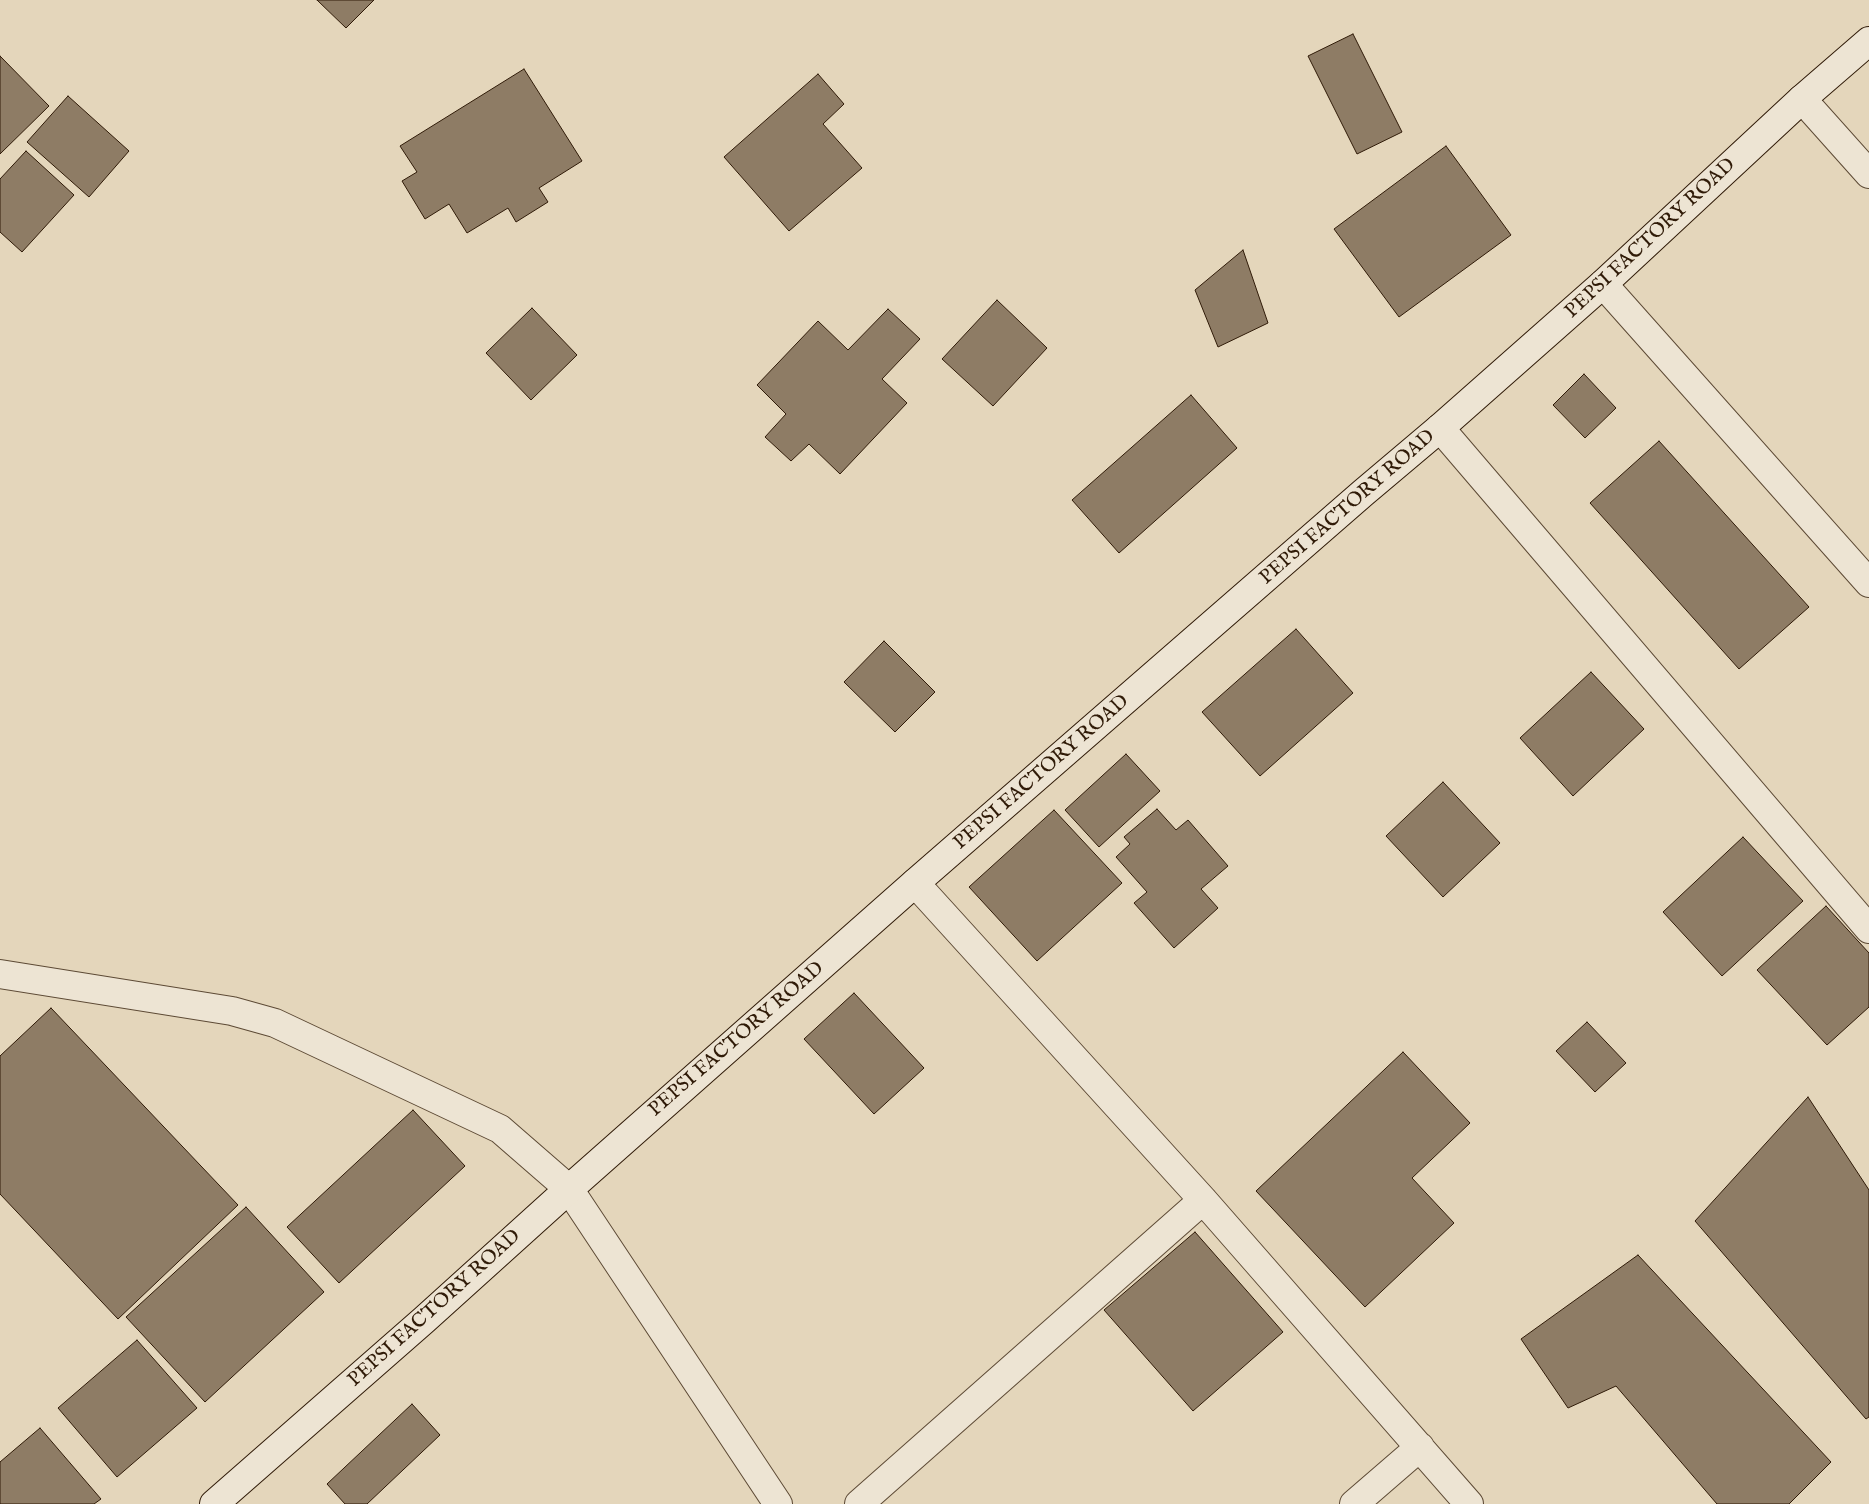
<!DOCTYPE html>
<html>
<head>
<meta charset="utf-8">
<style>
  body { margin:0 }
  canvas { display:block; background:#e4d6bb }
</style>
</head>
<body>
<canvas width="1869" height="1504"></canvas>
<script>
const g = document.querySelector('canvas').getContext('2d');
g.lineJoin = 'round';
function paint(path, color) {
  g.fillStyle = color;
  g.fill(path, 'evenodd');
}
function toPath(rows) {
  const path = new Path2D();
  for (const r of rows) {
    path.moveTo(r[0], r[1]);
    for (let i = 2; i < r.length; i += 2) path.lineTo(r[i], r[i + 1]);
  }
  return path;
}
function trace(path, color, width, dash) {
  g.strokeStyle = color;
  g.lineWidth = width;
  g.lineCap = dash ? 'butt' : 'round';
  g.setLineDash(dash || []);
  g.stroke(path);
}
function label(font, color, halo, rows, align = 'center') {
  g.font = font + ' "IM FELL English",serif';
  g.lineWidth = 4;
  g.setLineDash([]);
  g.textBaseline = 'middle';
  g.strokeStyle = halo;
  g.fillStyle = color;
  for (const [text, x, y, turn = 0] of rows) {
    g.save();
    g.translate(x, y);
    g.rotate((+turn || 0) * Math.PI / 180);
    g.textAlign = isNaN(turn) ? turn : align;
    if (halo) g.strokeText(text, 0, 0);
    g.fillText(text, 0, 0);
    g.restore();
  }
}
const building = toPath([
  [317,0,374,0,346,28,317,0],
  [1353,34,1402,132,1357,154,1308,56,1353,34],
  [0,56,49,106,0,154,0,56],
  [524,69,582,161,539,188,548,202,516,222,508,208,467,233,449,204,425,219,402,181,417,172,400,146,524,69],
  [818,74,844,104,823,124,862,168,789,231,724,157,818,74],
  [68,96,129,151,89,197,27,142,68,96],
  [1446,146,1511,235,1399,317,1334,229,1446,146],
  [26,151,74,195,22,252,0,232,0,179,26,151],
  [1243,250,1268,323,1218,347,1195,290,1243,250],
  [997,300,1047,348,993,406,942,359,997,300],
  [532,308,577,355,531,400,486,353,532,308],
  [888,309,920,339,882,379,907,403,840,474,809,444,791,461,765,437,786,414,757,385,818,321,848,350,888,309],
  [1584,374,1616,408,1585,438,1553,405,1584,374],
  [1191,395,1237,448,1119,553,1072,500,1191,395],
  [1659,441,1809,607,1739,669,1590,503,1659,441],
  [1296,629,1353,693,1260,776,1202,712,1296,629],
  [884,641,935,692,895,732,844,682,884,641],
  [1591,672,1644,729,1573,796,1520,738,1591,672],
  [1126,754,1160,791,1099,847,1065,810,1126,754],
  [1443,782,1500,843,1443,897,1386,836,1443,782],
  [1157,809,1176,830,1188,820,1228,866,1201,889,1218,908,1174,948,1134,903,1147,892,1116,857,1130,844,1124,837,1157,809],
  [1054,810,1122,883,1037,961,969,887,1054,810],
  [1743,837,1803,901,1722,976,1663,912,1743,837],
  [1826,906,1869,953,1869,1007,1827,1045,1757,970,1826,906],
  [854,993,924,1068,874,1114,804,1039,854,993],
  [51,1008,238,1205,118,1319,0,1194,0,1056,51,1008],
  [1587,1022,1626,1063,1595,1092,1556,1051,1587,1022],
  [1403,1052,1470,1123,1412,1178,1454,1223,1365,1307,1256,1191,1403,1052],
  [1808,1097,1869,1190,1869,1417,1866,1419,1695,1221,1808,1097],
  [413,1110,465,1166,339,1283,287,1227,413,1110],
  [246,1207,324,1292,205,1402,126,1317,246,1207],
  [1195,1232,1283,1332,1193,1411,1104,1310,1195,1232],
  [1638,1255,1831,1462,1789,1504,1717,1504,1616,1386,1568,1408,1521,1339,1638,1255],
  [137,1340,197,1408,117,1477,58,1408,137,1340],
  [412,1404,440,1435,367,1504,345,1504,327,1484,412,1404],
  [40,1428,101,1499,94,1504,0,1504,0,1462,40,1428]
]);
paint(building, '#8e7c65');
trace(building, '#301b08', 1);
const street = toPath([
  [1802,99,1869,174],
  [1603,284,1869,583],
  [1440,428,1869,929],
  [915,883,1203,1200,1469,1504],
  [0,974,232,1011,275,1023,500,1129,569,1189,778,1504],
  [859,1504,1203,1200],
  [1354,1504,1420,1447]
]);
const secondary = toPath([
  [214,1504,424,1320,569,1189,915,883,1363,493,1440,428,1603,284,1802,99,1869,41]
]);
trace(street, '#5d4a35', 30);
trace(secondary, '#301b08', 30);
trace(street, '#ede4d3', 28);
trace(secondary, '#ede4d3', 28);
label('20px', '#301b08', '#ede4d3', [
  ["PEPSI FACTORY ROAD",1651,239,-43],
  ["PEPSI FACTORY ROAD",1348,508,-41],
  ["PEPSI FACTORY ROAD",1042,773,-41],
  ["PEPSI FACTORY ROAD",737,1040,-41],
  ["PEPSI FACTORY ROAD",435,1309,-42]
]);
</script>
</body>
</html>
